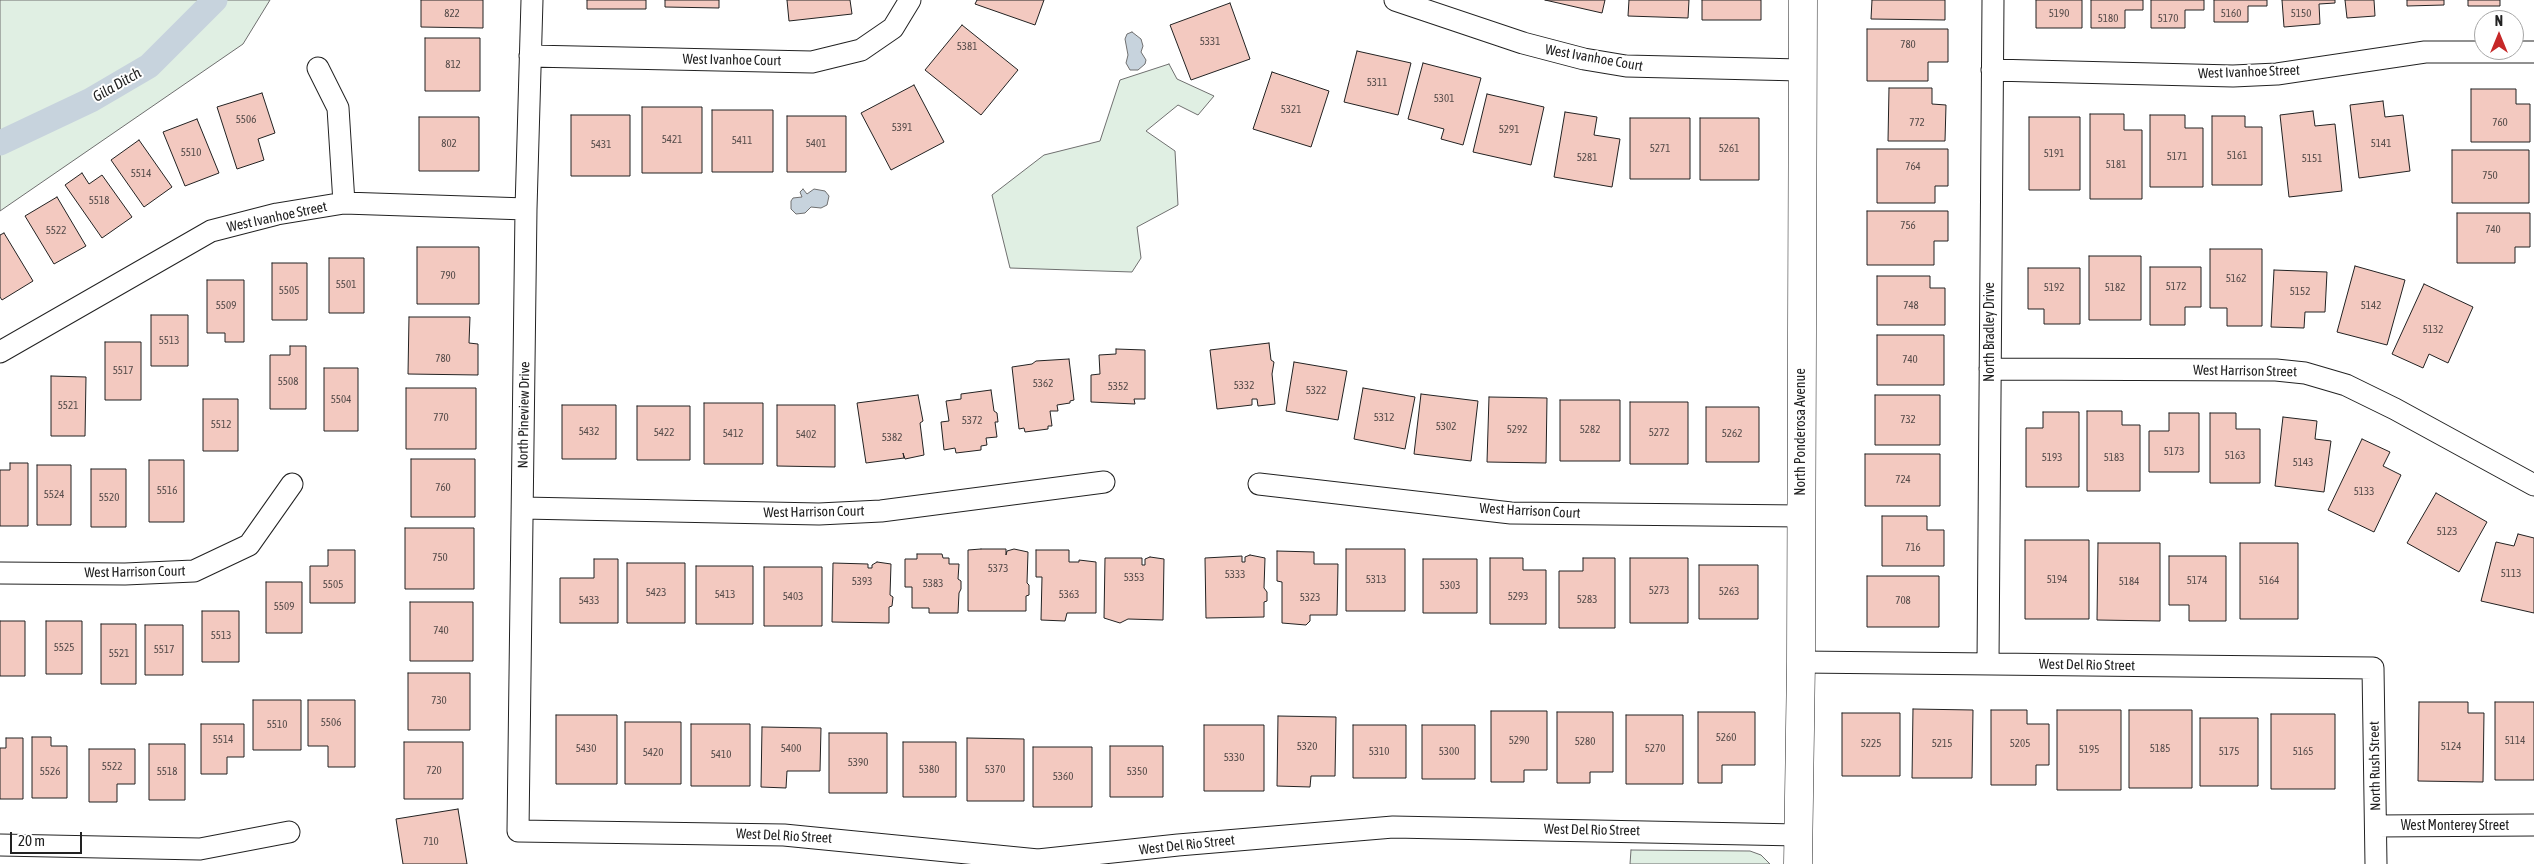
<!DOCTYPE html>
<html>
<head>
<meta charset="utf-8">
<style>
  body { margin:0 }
  #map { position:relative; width:2534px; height:864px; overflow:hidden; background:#fff; font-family:"Asap Condensed",sans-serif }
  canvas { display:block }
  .north { position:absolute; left:2474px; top:10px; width:50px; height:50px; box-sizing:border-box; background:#fff; border:1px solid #a7a7a7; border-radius:50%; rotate:0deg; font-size:14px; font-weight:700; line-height:20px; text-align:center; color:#222 }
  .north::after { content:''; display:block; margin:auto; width:18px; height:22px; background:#c62828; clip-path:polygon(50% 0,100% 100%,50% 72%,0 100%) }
  .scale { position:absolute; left:10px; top:832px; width:72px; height:22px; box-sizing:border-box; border:2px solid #222; border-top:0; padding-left:6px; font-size:15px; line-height:18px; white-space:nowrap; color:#222; -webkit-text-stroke:4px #fff; paint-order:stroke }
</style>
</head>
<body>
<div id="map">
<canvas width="2534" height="864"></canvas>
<div class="north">N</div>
<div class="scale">20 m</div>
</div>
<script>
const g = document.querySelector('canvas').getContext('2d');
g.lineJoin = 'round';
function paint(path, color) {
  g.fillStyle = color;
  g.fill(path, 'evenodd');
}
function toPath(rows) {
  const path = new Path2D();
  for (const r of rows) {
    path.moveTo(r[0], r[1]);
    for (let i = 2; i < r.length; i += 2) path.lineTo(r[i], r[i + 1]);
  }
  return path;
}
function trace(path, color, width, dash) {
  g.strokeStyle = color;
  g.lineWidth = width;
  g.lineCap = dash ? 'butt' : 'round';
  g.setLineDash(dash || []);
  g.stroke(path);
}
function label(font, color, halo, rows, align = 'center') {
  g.font = font + ' "Asap Condensed",sans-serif';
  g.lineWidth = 4;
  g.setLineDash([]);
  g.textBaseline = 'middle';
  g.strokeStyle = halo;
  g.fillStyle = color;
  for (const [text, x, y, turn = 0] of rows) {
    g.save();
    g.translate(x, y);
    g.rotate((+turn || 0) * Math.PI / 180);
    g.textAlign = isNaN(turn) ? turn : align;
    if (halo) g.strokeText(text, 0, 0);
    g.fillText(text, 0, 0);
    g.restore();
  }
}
const green = toPath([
  [0,0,270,0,243,44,0,211,0,0],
  [1169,64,1177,79,1214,96,1198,115,1178,105,1146,131,1175,151,1178,205,1137,227,1141,258,1132,272,1010,268,992,195,1044,155,1100,141,1120,80,1169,64],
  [1631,850,1750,851,1761,855,1770,864,1630,864,1631,850]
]);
paint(green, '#e0efe3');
trace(green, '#6f6f6f', 1);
const water = toPath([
  [1132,32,1141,39,1143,46,1141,52,1146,60,1145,64,1138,70,1130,70,1126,63,1128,55,1125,39,1127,34,1132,32],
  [803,189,807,194,814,189,825,191,829,196,827,205,821,208,811,207,805,213,796,214,791,209,791,201,793,198,802,197,800,192,803,189]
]);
paint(water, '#c7d3dd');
trace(water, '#6f6f6f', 1);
trace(toPath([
  [0,143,91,100,149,66,215,0]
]), '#c7d3dd', 25);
const building = toPath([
  [421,0,483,0,483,28,421,27,421,0],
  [587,0,646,0,646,9,587,9,587,0],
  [665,0,719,0,719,8,665,7,665,0],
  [787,0,850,0,852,14,789,21,787,0],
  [977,0,1044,0,1035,25,975,4,977,0],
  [1545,0,1605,0,1602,13,1545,0],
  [1629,0,1689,0,1688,18,1628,16,1629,0],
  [1702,0,1761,0,1761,20,1702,20,1702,0],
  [1872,0,1945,0,1945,20,1871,19,1872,0],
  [2036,0,2082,0,2082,28,2036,28,2036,0],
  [2091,0,2143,0,2143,10,2125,10,2125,28,2091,28,2091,0],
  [2151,0,2204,0,2204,10,2185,10,2185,28,2151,28,2151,0],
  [2214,0,2267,0,2267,6,2248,6,2248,22,2214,22,2214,0],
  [2282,0,2335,0,2335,3,2319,4,2320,24,2284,27,2282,0],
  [2345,0,2374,0,2375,16,2347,18,2345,0],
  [2407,0,2444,0,2444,5,2407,6,2407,0],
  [2468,0,2500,0,2500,6,2468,6,2468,0],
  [1230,3,1250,59,1191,80,1170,25,1230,3],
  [962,25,1018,70,981,115,925,70,962,25],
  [1867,29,1948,29,1948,62,1928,62,1928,81,1867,81,1867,29],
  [425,38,480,38,480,91,425,91,425,38],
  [1357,51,1411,63,1398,115,1344,102,1357,51],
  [1423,63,1481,78,1463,145,1441,139,1444,129,1408,119,1423,63],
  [1272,72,1329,91,1311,147,1253,129,1272,72],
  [914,85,944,142,891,170,861,113,914,85],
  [1889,88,1932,88,1932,104,1946,105,1945,141,1888,141,1889,88],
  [2471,89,2516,89,2516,104,2530,104,2530,142,2471,142,2471,89],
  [262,93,275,133,258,139,264,160,237,169,217,107,262,93],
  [1487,94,1544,107,1531,165,1473,152,1487,94],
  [2383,101,2385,117,2403,115,2410,171,2359,178,2350,105,2383,101],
  [642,107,702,107,702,173,642,173,642,107],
  [712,110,773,110,773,172,712,172,712,110],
  [2313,111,2315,126,2335,124,2342,191,2289,197,2280,115,2313,111],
  [1565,112,1597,117,1594,135,1620,139,1612,187,1554,177,1565,112],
  [2090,114,2124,114,2124,130,2142,130,2142,199,2090,199,2090,114],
  [571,115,630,115,630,176,571,176,571,115],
  [2150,115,2185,115,2185,128,2203,128,2203,187,2150,187,2150,115],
  [787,116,846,116,846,172,787,172,787,116],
  [2212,116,2245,116,2245,127,2262,127,2262,185,2212,185,2212,116],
  [419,117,479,117,479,171,419,171,419,117],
  [2029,117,2080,117,2080,190,2029,190,2029,117],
  [1630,118,1690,118,1690,179,1630,179,1630,118],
  [1700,118,1759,118,1759,180,1700,180,1700,118],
  [197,119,219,173,185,186,163,132,197,119],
  [139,140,172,187,144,207,111,160,139,140],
  [1877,149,1948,149,1948,186,1935,186,1935,203,1877,203,1877,149],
  [2452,150,2529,150,2529,203,2452,203,2452,150],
  [82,173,89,184,102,175,132,217,102,238,65,185,82,173],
  [57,197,86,246,54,264,25,216,57,197],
  [1867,211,1948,211,1948,241,1934,241,1934,265,1867,265,1867,211],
  [2457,213,2530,213,2530,247,2515,247,2515,263,2457,263,2457,213],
  [4,233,33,281,2,300,0,297,0,235,4,233],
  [417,247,479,247,479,304,417,304,417,247],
  [2210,249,2262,249,2262,326,2227,326,2227,308,2210,308,2210,249],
  [2089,256,2141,256,2141,320,2089,320,2089,256],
  [329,258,364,258,364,313,329,313,329,258],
  [272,263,307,263,307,320,272,320,272,263],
  [2355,266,2405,280,2387,345,2337,332,2355,266],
  [2150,267,2201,267,2201,307,2185,307,2185,325,2150,325,2150,267],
  [2028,268,2080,268,2080,324,2044,324,2044,309,2028,309,2028,268],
  [2274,270,2327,272,2325,312,2305,312,2304,328,2271,327,2274,270],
  [1877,276,1930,276,1930,288,1945,288,1945,325,1877,325,1877,276],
  [207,280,244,280,244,342,225,342,225,333,207,333,207,280],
  [2424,284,2473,307,2448,363,2429,354,2423,368,2392,354,2424,284],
  [151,315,188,315,188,366,151,366,151,315],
  [409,317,470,317,469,343,478,344,478,375,408,374,409,317],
  [1877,335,1944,335,1944,385,1877,385,1877,335],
  [105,342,141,342,141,400,105,400,105,342],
  [1269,343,1271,360,1274,362,1272,374,1275,404,1258,406,1257,399,1252,399,1252,405,1217,409,1210,350,1269,343],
  [290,346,306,346,306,409,270,409,270,355,290,355,290,346],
  [1116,349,1145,350,1145,399,1134,399,1135,404,1091,402,1091,375,1100,374,1099,355,1116,354,1116,349],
  [1069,359,1074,400,1070,401,1070,403,1057,405,1058,411,1050,411,1052,426,1048,426,1048,429,1025,432,1024,428,1019,429,1012,367,1032,364,1036,361,1069,359],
  [1294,362,1347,371,1338,420,1286,411,1294,362],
  [324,368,358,368,358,431,324,431,324,368],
  [51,376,86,377,85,436,51,436,51,376],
  [406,388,476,388,476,449,406,449,406,388],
  [1363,388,1415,397,1405,449,1354,439,1363,388],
  [991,390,994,411,997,413,998,422,995,422,997,437,986,438,987,445,981,446,981,450,956,453,955,448,944,450,941,422,949,421,946,401,961,399,961,394,991,390],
  [1421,394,1478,401,1471,461,1414,454,1421,394],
  [918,395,923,421,920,423,924,455,905,459,903,453,904,458,866,463,857,403,918,395],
  [1875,395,1940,395,1940,445,1875,445,1875,395],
  [1489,397,1547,398,1546,463,1487,462,1489,397],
  [203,399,238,399,238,451,203,451,203,399],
  [1560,400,1620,400,1620,461,1560,461,1560,400],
  [1630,402,1688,402,1688,464,1630,464,1630,402],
  [704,403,763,403,763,464,704,464,704,403],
  [562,405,616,405,616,459,562,459,562,405],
  [777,405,835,405,835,467,777,466,777,405],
  [637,406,690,406,690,460,637,460,637,406],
  [1706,407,1759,407,1759,462,1706,462,1706,407],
  [2087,411,2122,411,2122,425,2140,425,2140,491,2087,491,2087,411],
  [2043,412,2079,412,2079,487,2026,487,2026,428,2043,428,2043,412],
  [2169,413,2199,413,2199,472,2149,472,2149,431,2169,431,2169,413],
  [2210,413,2236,413,2236,429,2260,429,2260,483,2210,483,2210,413],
  [2283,417,2317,421,2315,439,2331,441,2324,492,2275,486,2283,417],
  [2362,439,2390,452,2383,466,2401,475,2374,532,2328,510,2362,439],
  [1865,454,1940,454,1940,506,1865,506,1865,454],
  [411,459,475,459,475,517,411,517,411,459],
  [149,460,184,460,184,522,149,522,149,460],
  [10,463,28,463,28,526,0,526,0,470,10,470,10,463],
  [37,465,71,465,71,525,37,525,37,465],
  [91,469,126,469,126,527,91,527,91,469],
  [2436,493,2487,522,2459,572,2407,543,2436,493],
  [1882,516,1927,516,1927,530,1944,530,1944,566,1882,566,1882,516],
  [405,528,474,528,474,589,405,589,405,528],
  [2518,534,2534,538,2534,613,2481,601,2496,542,2514,546,2518,534],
  [2025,540,2089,540,2089,619,2025,619,2025,540],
  [2098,543,2160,543,2160,621,2097,620,2098,543],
  [2240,543,2298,543,2298,619,2240,619,2240,543],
  [981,549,1006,549,1006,555,1007,551,1014,549,1028,552,1027,583,1029,585,1029,595,1026,596,1026,611,968,611,968,550,981,549],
  [1346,549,1405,549,1405,611,1346,611,1346,549],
  [328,550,355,550,355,603,310,603,310,566,328,566,328,550],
  [1036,550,1069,550,1069,562,1079,562,1079,560,1096,562,1096,613,1067,613,1065,621,1041,620,1042,577,1036,577,1036,550],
  [1277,551,1314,552,1314,564,1338,564,1337,615,1310,615,1310,621,1306,625,1282,623,1282,582,1277,581,1277,551],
  [917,554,942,554,943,558,949,558,949,564,959,564,958,579,961,581,961,589,959,593,958,613,929,613,929,608,912,608,912,587,905,587,905,559,917,559,917,554],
  [1250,555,1265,558,1264,588,1267,592,1267,601,1264,602,1264,617,1206,618,1205,558,1242,556,1242,562,1245,562,1245,557,1250,555],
  [2169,556,2226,556,2226,621,2189,621,2189,605,2169,605,2169,556],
  [1150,557,1164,559,1163,620,1128,619,1120,623,1104,618,1105,558,1142,558,1142,565,1145,565,1145,559,1150,557],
  [1490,558,1523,558,1523,570,1546,570,1546,624,1490,624,1490,558],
  [1583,558,1615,558,1615,628,1559,628,1559,571,1583,571,1583,558],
  [1630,558,1688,558,1688,623,1630,623,1630,558],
  [594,559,618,559,618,623,560,623,560,578,594,578,594,559],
  [1423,559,1477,559,1477,613,1423,613,1423,559],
  [877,562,891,564,890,595,893,597,892,606,889,607,889,623,832,622,833,563,868,564,868,568,872,568,872,565,877,562],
  [627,563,685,563,685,623,627,623,627,563],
  [1699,565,1758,565,1758,619,1699,619,1699,565],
  [696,566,753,566,753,624,696,624,696,566],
  [764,567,822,567,822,626,764,626,764,567],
  [1867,576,1939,576,1939,627,1867,627,1867,576],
  [266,582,302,582,302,633,266,633,266,582],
  [410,602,473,602,473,661,410,661,410,602],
  [202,611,239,611,239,662,202,662,202,611],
  [0,621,25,621,25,676,0,676,0,621],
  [46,621,82,621,82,674,46,674,46,621],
  [101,624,136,624,136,684,101,684,101,624],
  [145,625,183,625,183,675,145,675,145,625],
  [408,673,470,673,470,730,408,730,408,673],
  [253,700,301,700,301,750,253,750,253,700],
  [308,700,355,700,355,767,328,767,328,746,308,746,308,700],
  [2419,702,2468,702,2468,713,2484,713,2483,782,2418,781,2419,702],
  [2495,702,2534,702,2534,780,2495,780,2495,702],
  [1913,709,1973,710,1972,778,1912,778,1913,709],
  [1991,710,2027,710,2027,724,2049,724,2049,765,2036,765,2036,785,1991,785,1991,710],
  [2057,710,2121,710,2121,790,2057,790,2057,710],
  [2129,710,2192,710,2192,788,2129,788,2129,710],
  [1491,711,1547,711,1547,770,1524,770,1524,782,1491,782,1491,711],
  [1557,712,1613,712,1613,772,1590,772,1590,783,1557,783,1557,712],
  [1698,712,1755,712,1755,765,1722,765,1722,783,1698,783,1698,712],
  [1842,713,1900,713,1900,776,1842,776,1842,713],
  [2271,714,2335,714,2335,789,2271,789,2271,714],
  [556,715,617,715,617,784,556,784,556,715],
  [1626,715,1683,715,1683,784,1626,784,1626,715],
  [1278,716,1336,717,1335,776,1311,776,1310,787,1277,786,1278,716],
  [2200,718,2258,718,2258,786,2200,786,2200,718],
  [625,722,681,722,681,784,625,784,625,722],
  [201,724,244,724,244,757,227,757,227,774,201,774,201,724],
  [691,724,750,724,750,786,691,786,691,724],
  [1204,725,1264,725,1264,791,1204,791,1204,725],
  [1353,725,1406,725,1406,778,1353,778,1353,725],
  [1422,725,1475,725,1475,779,1422,779,1422,725],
  [762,727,821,728,820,771,787,771,786,788,761,787,762,727],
  [829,733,887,733,887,793,829,793,829,733],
  [32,737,51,737,51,746,67,746,67,798,32,798,32,737],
  [6,738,23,738,23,799,0,799,0,748,6,748,6,738],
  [967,738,1024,739,1024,801,967,801,967,738],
  [404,742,463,742,463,799,404,799,404,742],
  [903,742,956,742,956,797,903,797,903,742],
  [149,744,185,744,185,800,149,800,149,744],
  [1110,746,1163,746,1163,797,1110,797,1110,746],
  [1033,747,1092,747,1092,807,1033,807,1033,747],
  [89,749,135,749,135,784,117,784,117,802,89,802,89,749],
  [458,809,467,864,403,864,396,819,458,809]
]);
paint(building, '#f3c9c0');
trace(building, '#222', 1);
const minor = toPath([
  [532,0,526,209,518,831,784,835,1038,860,1178,845,1393,827,1798,835],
  [1395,0,1523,43,1584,59,1626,66,1801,70],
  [530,56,812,62,861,50,893,28,910,0],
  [318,68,338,108,344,203],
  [1992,70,2233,76,2277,74,2425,52,2534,52],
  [0,352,211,231,277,214,344,203,526,209],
  [1990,369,2276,370,2305,373,2346,385,2395,409,2534,485],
  [1259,484,1511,513,1801,516],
  [523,508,819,514,881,511,1104,482],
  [0,573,125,574,194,571,249,545,292,484],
  [1801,662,2373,668,2376,864],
  [1988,663,1993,0],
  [2376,826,2534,825],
  [0,845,200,849,289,832]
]);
const tertiary = toPath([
  [1798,864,1801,662,1803,0]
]);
trace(minor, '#222', 23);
trace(tertiary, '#222', 29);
trace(minor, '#fff', 21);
trace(tertiary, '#fff', 28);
label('11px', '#564c4a', null, [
  ["822",452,14],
  ["5190",2059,14],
  ["5160",2231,14],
  ["5150",2301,14],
  ["5180",2108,19],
  ["5170",2168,19],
  ["5331",1210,42],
  ["780",1908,45],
  ["5381",967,47],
  ["812",453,65],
  ["5311",1377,83],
  ["5301",1444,99],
  ["5321",1291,110],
  ["5506",246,120],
  ["772",1917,123],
  ["760",2500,123],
  ["5391",902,128],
  ["5291",1509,130],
  ["5421",672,140],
  ["5411",742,141],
  ["802",449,144],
  ["5401",816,144],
  ["5141",2381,144],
  ["5431",601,145],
  ["5271",1660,149],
  ["5261",1729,149],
  ["5510",191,153],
  ["5191",2054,154],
  ["5161",2237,156],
  ["5171",2177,157],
  ["5281",1587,158],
  ["5151",2312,159],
  ["5181",2116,165],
  ["764",1913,167],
  ["5514",141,174],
  ["750",2490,176],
  ["5518",99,201],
  ["756",1908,226],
  ["740",2493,230],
  ["5522",56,231],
  ["790",448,276],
  ["5162",2236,279],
  ["5501",346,285],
  ["5172",2176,287],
  ["5192",2054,288],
  ["5182",2115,288],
  ["5505",289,291],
  ["5152",2300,292],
  ["5509",226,306],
  ["748",1911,306],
  ["5142",2371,306],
  ["5132",2433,330],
  ["5513",169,341],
  ["780",443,359],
  ["740",1910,360],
  ["5517",123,371],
  ["5508",288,382],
  ["5362",1043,384],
  ["5332",1244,386],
  ["5352",1118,387],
  ["5322",1316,391],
  ["5504",341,400],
  ["5521",68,406],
  ["770",441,418],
  ["5312",1384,418],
  ["732",1908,420],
  ["5372",972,421],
  ["5512",221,425],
  ["5302",1446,427],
  ["5292",1517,430],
  ["5282",1590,430],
  ["5432",589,432],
  ["5422",664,433],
  ["5272",1659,433],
  ["5412",733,434],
  ["5262",1732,434],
  ["5402",806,435],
  ["5382",892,438],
  ["5173",2174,452],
  ["5163",2235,456],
  ["5193",2052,458],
  ["5183",2114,458],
  ["5143",2303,463],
  ["724",1903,480],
  ["760",443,488],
  ["5516",167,491],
  ["5133",2364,492],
  ["5524",54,495],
  ["5520",109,498],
  ["5123",2447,532],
  ["716",1913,548],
  ["750",440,558],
  ["5373",998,569],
  ["5113",2511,574],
  ["5333",1235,575],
  ["5353",1134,578],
  ["5313",1376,580],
  ["5194",2057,580],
  ["5174",2197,581],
  ["5164",2269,581],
  ["5393",862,582],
  ["5184",2129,582],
  ["5383",933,584],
  ["5505",333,585],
  ["5303",1450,586],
  ["5273",1659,591],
  ["5263",1729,592],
  ["5423",656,593],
  ["5413",725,595],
  ["5363",1069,595],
  ["5403",793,597],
  ["5293",1518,597],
  ["5323",1310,598],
  ["5283",1587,600],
  ["5433",589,601],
  ["708",1903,601],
  ["5509",284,607],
  ["740",441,631],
  ["5513",221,636],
  ["5525",64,648],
  ["5517",164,650],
  ["5521",119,654],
  ["730",439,701],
  ["5506",331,723],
  ["5510",277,725],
  ["5260",1726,738],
  ["5514",223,740],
  ["5290",1519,741],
  ["5114",2515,741],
  ["5280",1585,742],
  ["5225",1871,744],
  ["5215",1942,744],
  ["5205",2020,744],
  ["5320",1307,747],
  ["5124",2451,747],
  ["5430",586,749],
  ["5400",791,749],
  ["5270",1655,749],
  ["5185",2160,749],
  ["5195",2089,750],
  ["5310",1379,752],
  ["5300",1449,752],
  ["5175",2229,752],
  ["5165",2303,752],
  ["5420",653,753],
  ["5410",721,755],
  ["5330",1234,758],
  ["5390",858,763],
  ["5522",112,767],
  ["5380",929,770],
  ["5370",995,770],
  ["720",434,771],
  ["5526",50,772],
  ["5518",167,772],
  ["5350",1137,772],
  ["5360",1063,777],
  ["710",431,842]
]);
label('14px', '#222', '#fff', [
  ["West Ivanhoe Court",1594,58,10],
  ["West Ivanhoe Court",732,60,1],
  ["West Ivanhoe Street",2249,72,-2],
  ["West Ivanhoe Street",277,217,-12],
  ["North Bradley Drive",1990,332,-90],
  ["West Harrison Street",2245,371,1],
  ["North Pineview Drive",524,415,-89],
  ["North Ponderosa Avenue",1801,432,-90],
  ["West Harrison Court",1530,511,3],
  ["West Harrison Court",814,512,-1],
  ["West Harrison Court",135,572,-1],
  ["West Del Rio Street",2087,665,1],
  ["North Rush Street",2375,766,-91],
  ["West Monterey Street",2455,826],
  ["West Del Rio Street",1592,830,1],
  ["West Del Rio Street",784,836,3],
  ["West Del Rio Street",1187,845,-6]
]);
label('italic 15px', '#222', '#fff', [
  ["Gila Ditch",117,85,-30]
]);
</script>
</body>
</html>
